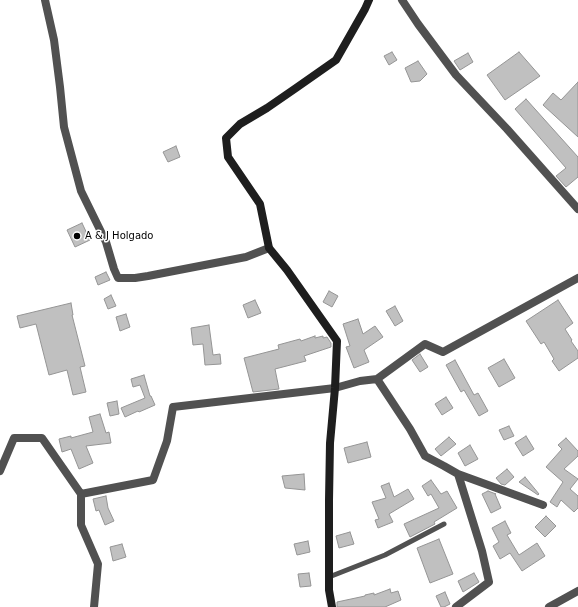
<!DOCTYPE html>
<html>
<head>
<meta charset="utf-8">
<style>
  body { margin:0 }
  canvas { display:block; background:#fff }
</style>
</head>
<body>
<canvas width="578" height="607"></canvas>
<script>
const g = document.querySelector('canvas').getContext('2d');
g.lineJoin = 'round';
function paint(path, color) {
  g.fillStyle = color;
  g.fill(path, 'evenodd');
}
function toPath(rows) {
  const path = new Path2D();
  for (const r of rows) {
    path.moveTo(r[0], r[1]);
    for (let i = 2; i < r.length; i += 2) path.lineTo(r[i], r[i + 1]);
  }
  return path;
}
function trace(path, color, width, dash) {
  g.strokeStyle = color;
  g.lineWidth = width;
  g.lineCap = dash ? 'butt' : 'round';
  g.setLineDash(dash || []);
  g.stroke(path);
}
function label(font, color, halo, rows, align = 'center') {
  g.font = font + ' "DejaVu Sans",sans-serif';
  g.lineWidth = 3;
  g.setLineDash([]);
  g.textBaseline = 'middle';
  g.strokeStyle = halo;
  g.fillStyle = color;
  for (const [text, x, y, turn = 0] of rows) {
    g.save();
    g.translate(x, y);
    g.rotate((+turn || 0) * Math.PI / 180);
    g.textAlign = isNaN(turn) ? turn : align;
    if (halo) g.strokeText(text, 0, 0);
    g.fillText(text, 0, 0);
    g.restore();
  }
}
const building = toPath([
  [392,52,397,60,389,65,384,56,392,52],
  [519,52,540,76,505,100,487,75,519,52],
  [468,53,473,62,460,70,454,61,468,53],
  [418,61,427,74,420,81,411,82,405,68,418,61],
  [578,82,578,137,543,105,553,93,561,100,578,82],
  [526,99,578,157,578,177,566,187,556,176,566,168,515,109,526,99],
  [176,146,180,157,168,162,163,152,176,146],
  [82,223,90,240,75,247,67,230,82,223],
  [106,272,110,280,98,285,95,277,106,272],
  [329,291,338,296,332,307,323,302,329,291],
  [111,295,116,306,108,309,104,299,111,295],
  [255,300,261,313,248,318,243,305,255,300],
  [558,300,573,323,565,329,572,340,571,341,578,351,578,358,559,371,552,361,554,359,544,342,541,344,526,321,558,300],
  [71,303,73,315,72,315,85,366,80,367,86,392,73,395,67,370,49,375,36,324,20,328,17,316,71,303],
  [395,306,403,321,395,326,386,311,395,306],
  [126,314,130,327,120,331,116,317,126,314],
  [358,319,363,334,375,326,383,337,364,350,369,362,354,368,346,347,350,346,343,324,358,319],
  [209,325,213,355,220,354,221,364,205,365,203,344,193,345,191,328,209,325],
  [315,336,315,338,323,336,323,338,327,337,331,343,331,347,304,356,306,361,275,369,279,389,253,392,244,358,279,349,278,345,300,339,301,341,315,336],
  [420,354,428,367,420,372,412,360,420,354],
  [504,359,515,378,499,387,488,368,504,359],
  [455,360,474,395,478,393,488,411,479,416,464,390,461,392,446,365,455,360],
  [144,375,150,396,151,396,155,405,139,412,138,411,125,417,121,408,145,398,140,385,133,387,131,379,144,375],
  [446,397,453,408,442,415,435,404,446,397],
  [117,401,119,414,110,416,107,403,117,401],
  [100,414,106,433,109,432,111,443,86,446,93,463,79,469,71,449,62,452,59,439,71,436,71,438,93,432,89,417,100,414],
  [509,426,514,436,504,440,499,430,509,426],
  [526,436,534,449,523,456,515,443,526,436],
  [449,437,456,444,441,456,435,449,449,437],
  [566,438,578,451,578,456,564,469,578,479,570,489,578,496,578,508,574,512,561,500,557,507,550,502,563,482,546,467,562,449,558,445,566,438],
  [367,442,371,457,348,463,344,448,367,442],
  [470,445,478,459,465,466,458,453,470,445],
  [507,469,514,477,505,485,501,484,496,478,507,469],
  [304,474,305,490,285,488,282,476,304,474],
  [525,477,539,494,538,495,519,482,525,477],
  [431,480,441,494,447,491,457,508,434,522,435,524,410,537,404,524,439,508,431,494,428,496,422,486,431,480],
  [389,483,394,497,408,489,414,499,389,514,393,522,378,528,375,520,379,519,372,502,386,498,381,486,389,483],
  [488,491,496,494,495,494,501,508,491,513,482,494,488,491],
  [106,496,108,508,114,521,105,525,99,510,96,511,93,499,106,496],
  [546,516,556,526,545,537,535,527,546,516],
  [505,521,511,533,507,535,519,555,537,543,545,556,522,571,510,553,500,559,493,546,499,542,492,528,505,521],
  [350,532,354,544,339,548,336,536,350,532],
  [439,539,453,574,430,583,417,548,439,539],
  [308,541,310,552,297,555,294,544,308,541],
  [122,544,126,557,113,561,110,547,122,544],
  [309,573,311,586,300,587,298,574,309,573],
  [474,573,479,582,463,592,458,581,474,573],
  [390,589,391,593,398,591,401,600,385,607,337,607,337,602,365,596,365,595,374,593,374,595,390,589],
  [445,592,450,604,444,607,441,607,436,596,445,592]
]);
paint(building, '#c0c0c0');
trace(building, '#959595', 1);
trace(toPath([
  [329,577,385,555,444,524]
]), '#515151', 5);
trace(toPath([
  [45,0,54,40,60,87,64,127,81,191,106,242,114,269,118,278,135,278,148,276,246,257,269,248],
  [402,0,418,24,456,75,507,129,578,209],
  [377,379,425,344,443,352,578,278],
  [0,471,14,438,42,438,81,494],
  [458,474,543,505],
  [94,607,98,564,81,525,81,494,153,480,167,441,173,407,335,388,360,381,377,379,410,429,425,456,444,466,458,474,482,551,489,582,456,607],
  [549,607,578,591]
]), '#515151', 8);
trace(toPath([
  [332,607,329,590,329,500,330,443,335,388,337,341,287,270,269,248,260,204,228,157,226,138,240,124,267,108,296,88,336,60,365,9,369,0]
]), '#1e1e1e', 8);
for (const [x, y, r, color] of [
  [77,236,4,"#000"]
]) {
  const dot = new Path2D();
  dot.arc(x, y, r, 0, 2 * Math.PI);
  g.fillStyle = color;
  g.fill(dot);
  trace(dot, '#fff', 1.5);
}
label('10px', '#000', '#fff', [
  ["A & J Holgado",85,236]
], 'left');
</script>
</body>
</html>
